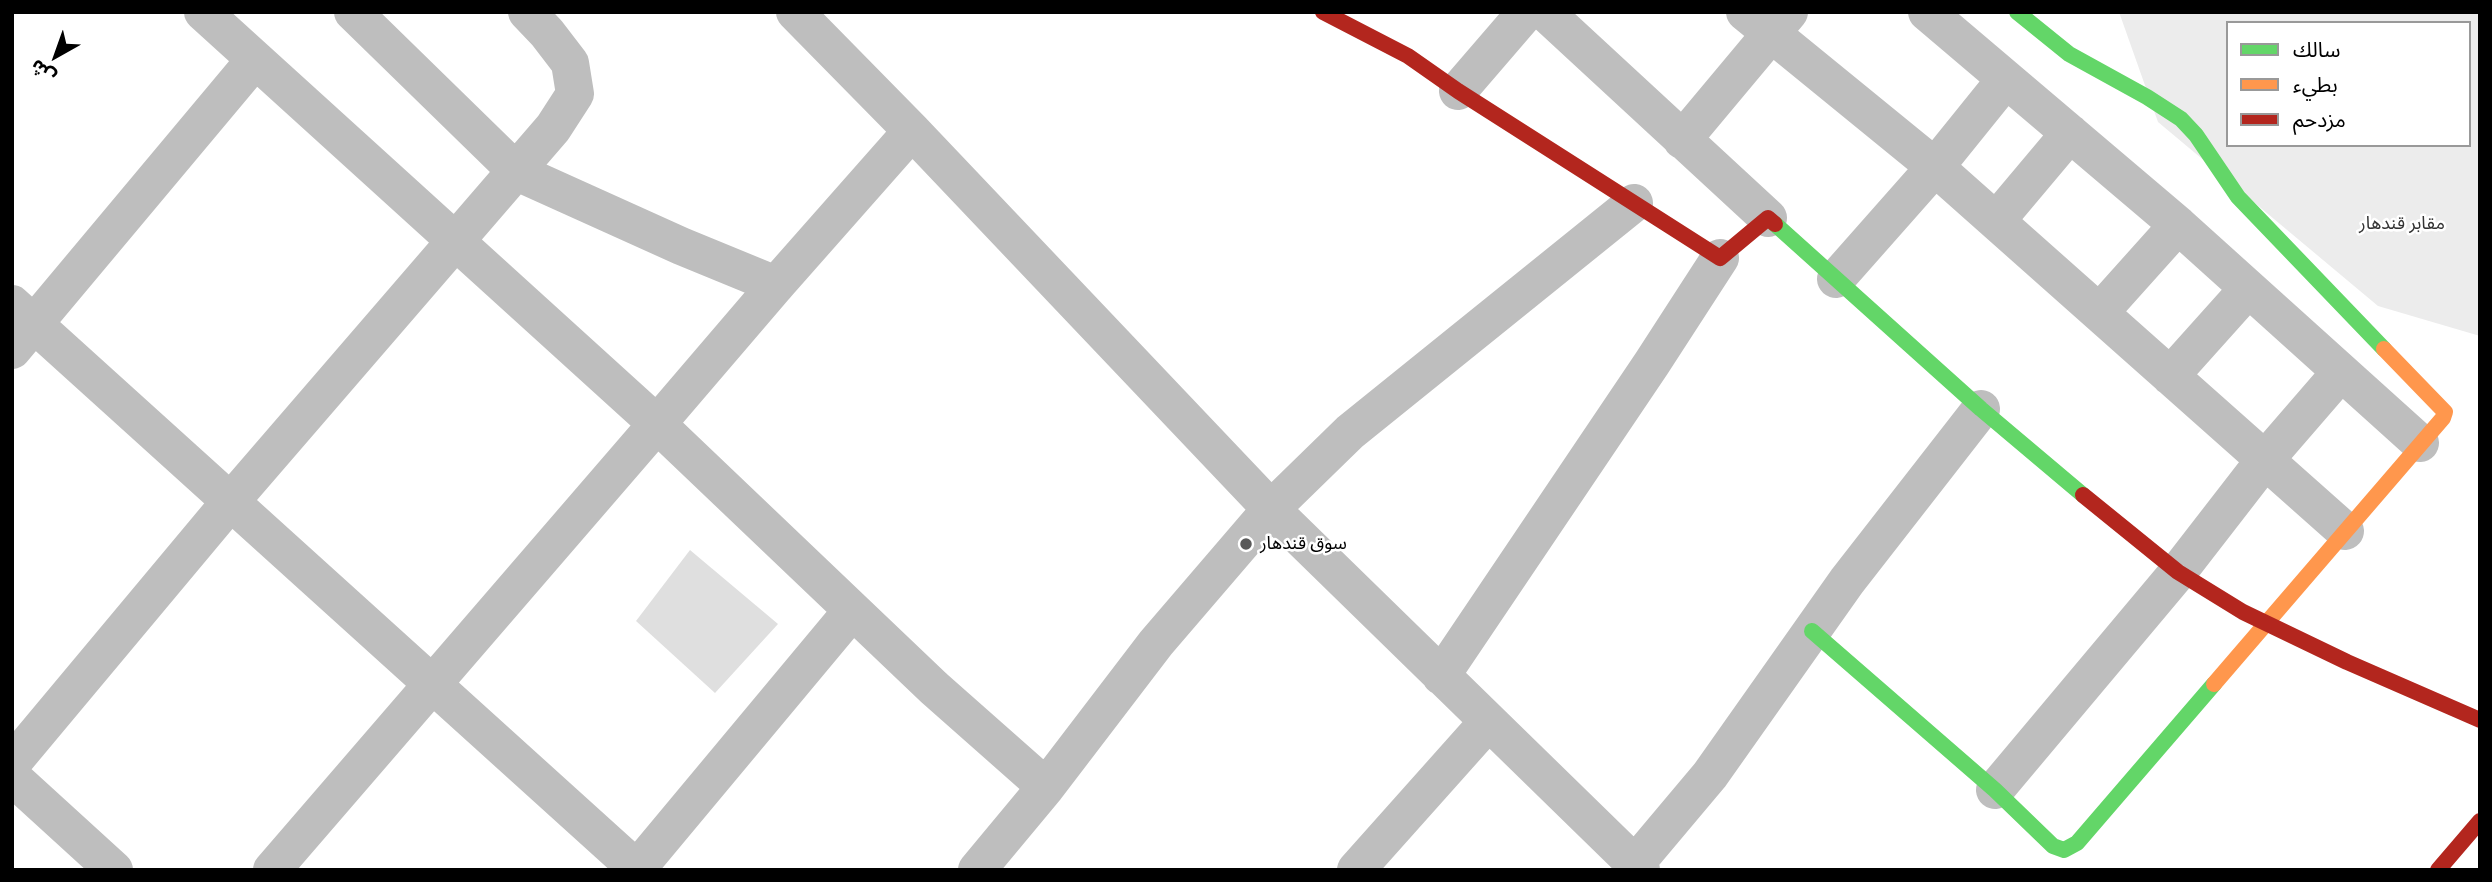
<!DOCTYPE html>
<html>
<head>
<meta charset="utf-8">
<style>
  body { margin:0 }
  #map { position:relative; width:2492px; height:882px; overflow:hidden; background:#fff; font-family:"IBM Plex Sans","Noto Sans Arabic",sans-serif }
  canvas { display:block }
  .frame { position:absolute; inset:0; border:14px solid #000; pointer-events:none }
  .legend { position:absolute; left:2226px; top:21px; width:245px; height:126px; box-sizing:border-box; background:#fff; border:2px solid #999; margin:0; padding:9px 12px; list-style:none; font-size:21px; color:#000 }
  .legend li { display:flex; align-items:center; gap:14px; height:35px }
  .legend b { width:35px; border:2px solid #999 }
  .north { position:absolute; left:21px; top:21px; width:70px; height:70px; -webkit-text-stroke:5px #fff; paint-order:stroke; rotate:220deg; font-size:19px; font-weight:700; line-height:28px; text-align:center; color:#000 }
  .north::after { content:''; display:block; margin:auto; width:24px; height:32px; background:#000; clip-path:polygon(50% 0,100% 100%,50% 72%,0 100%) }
</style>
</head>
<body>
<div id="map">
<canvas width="2492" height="882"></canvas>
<div class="frame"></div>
<ul class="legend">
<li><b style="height:9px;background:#63d668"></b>سالك</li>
<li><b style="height:9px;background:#ff974d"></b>بطيء</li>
<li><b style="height:9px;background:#b3261e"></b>مزدحم</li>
</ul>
<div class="north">ش</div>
</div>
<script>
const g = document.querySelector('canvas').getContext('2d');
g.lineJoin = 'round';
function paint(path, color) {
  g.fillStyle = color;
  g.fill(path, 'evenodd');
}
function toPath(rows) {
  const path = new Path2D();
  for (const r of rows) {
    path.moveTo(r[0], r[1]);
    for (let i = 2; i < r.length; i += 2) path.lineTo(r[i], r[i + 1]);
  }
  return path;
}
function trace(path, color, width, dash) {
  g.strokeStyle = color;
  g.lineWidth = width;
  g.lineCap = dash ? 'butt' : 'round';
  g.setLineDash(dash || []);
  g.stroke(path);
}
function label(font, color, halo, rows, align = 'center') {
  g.font = font + ' "IBM Plex Sans","Noto Sans Arabic",sans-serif';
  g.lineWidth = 5;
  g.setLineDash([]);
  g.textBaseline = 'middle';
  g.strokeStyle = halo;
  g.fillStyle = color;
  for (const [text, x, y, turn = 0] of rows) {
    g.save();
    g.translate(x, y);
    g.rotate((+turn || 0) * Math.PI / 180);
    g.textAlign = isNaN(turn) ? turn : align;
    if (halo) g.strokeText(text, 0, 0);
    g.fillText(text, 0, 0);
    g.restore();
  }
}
paint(toPath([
  [2119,12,2480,12,2480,336,2378,306,2158,122],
  [2228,23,2469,23,2469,145,2228,145]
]), '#ececec');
paint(toPath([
  [690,550,778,624,715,693,636,621]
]), '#dfdfdf');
trace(toPath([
  [203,12,657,424,272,870],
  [353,12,517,172,681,246,776,285],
  [795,12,912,131,1271,509,1641,870],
  [1545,12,1768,218],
  [1745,12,1935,167,2345,531],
  [1927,12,2178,225,2420,443],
  [1458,91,1526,12],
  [912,131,776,285,657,424,934,688,1046,787],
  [1682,140,1789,12],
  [1996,221,2070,133],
  [1836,279,1935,167,2006,79],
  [12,304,638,870],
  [2100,312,2178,225],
  [12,350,254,61],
  [2170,376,2248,289],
  [1441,676,1652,363,1720,258],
  [12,763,231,501,553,128,575,94,570,63,547,33,527,12],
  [12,777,114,870],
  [1995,790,2178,572,2264,461,2341,372],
  [1636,863,1710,775,1847,581,1981,409],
  [636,870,852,611],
  [977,870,1046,787,1156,643,1271,509,1350,432,1634,203],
  [1356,870,1488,722]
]), '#bebebe', 38);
trace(toPath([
  [2017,12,2069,54,2147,97,2181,119,2196,135,2238,197,2384,349],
  [1775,224,1981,409,2083,495],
  [1812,631,1995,790,2053,846,2064,850,2077,843,2214,684]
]), '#63d668', 16);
trace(toPath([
  [2214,684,2443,418,2445,412,2384,349]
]), '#ff974d', 16);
trace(toPath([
  [1323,12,1408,56,1458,91,1720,258,1768,218,1775,224],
  [2083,495,2178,572,2243,612,2347,662,2480,720],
  [2438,870,2480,821]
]), '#b3261e', 16);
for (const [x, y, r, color] of [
  [1246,544,7,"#595959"]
]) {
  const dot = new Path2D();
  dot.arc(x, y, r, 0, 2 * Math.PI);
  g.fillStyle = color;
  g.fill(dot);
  trace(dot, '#fff', 2.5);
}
label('18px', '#333', '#fff', [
  ["مقابر قندهار",2402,224]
]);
label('18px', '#000', '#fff', [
  ["سوق قندهار",1260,544]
], 'left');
</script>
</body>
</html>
